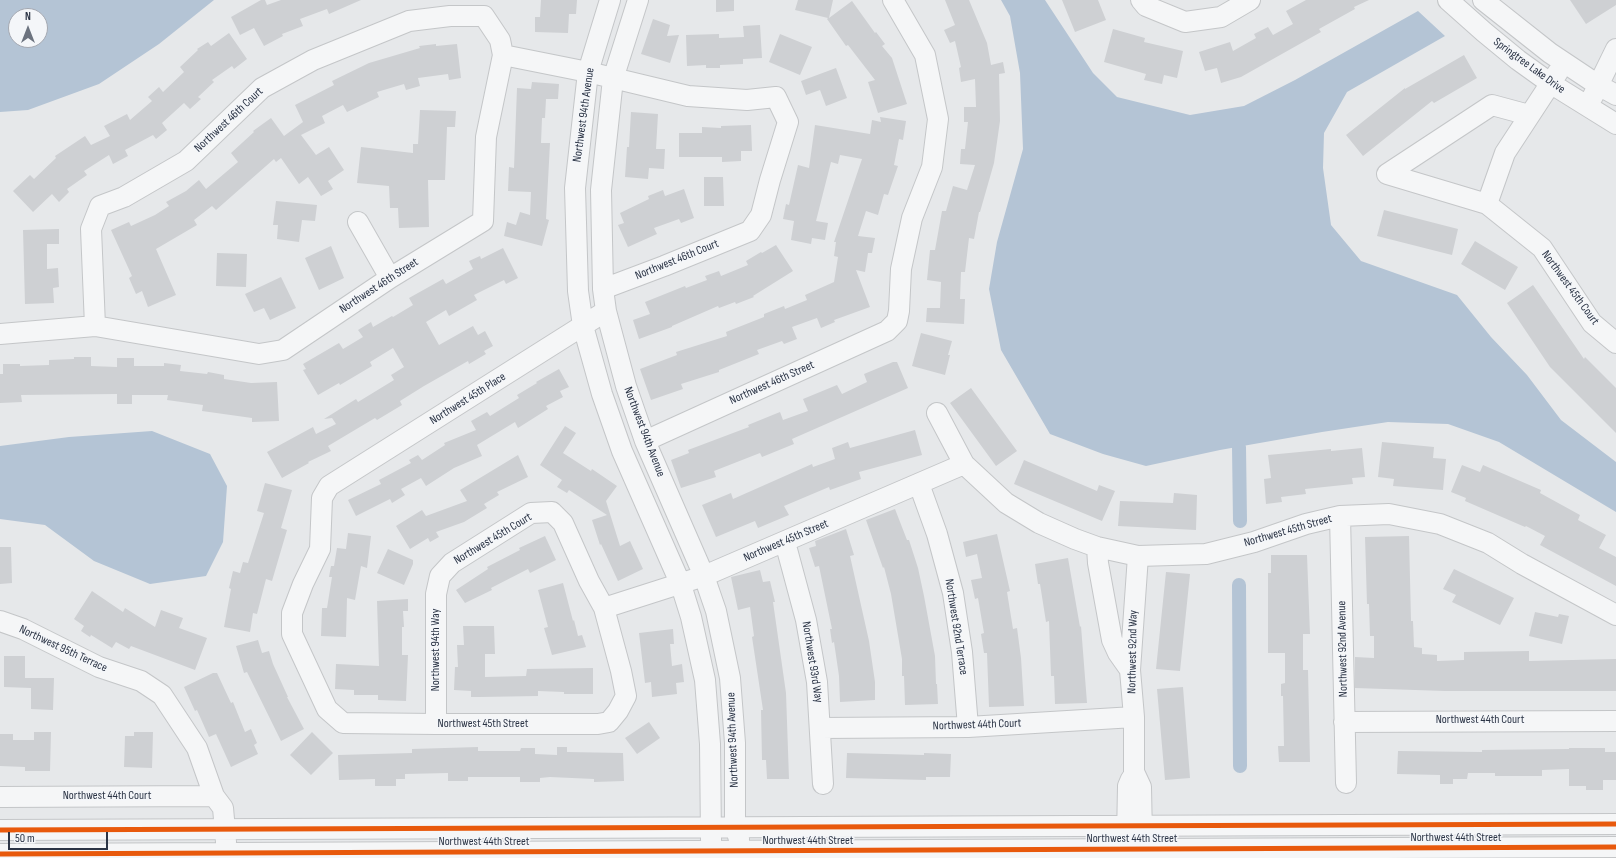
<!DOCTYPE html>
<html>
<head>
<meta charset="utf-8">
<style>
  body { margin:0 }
  #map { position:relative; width:1616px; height:858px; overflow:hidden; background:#e6e8ea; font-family:"Sofia Sans Condensed",sans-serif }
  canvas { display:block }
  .north { position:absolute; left:8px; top:8px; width:40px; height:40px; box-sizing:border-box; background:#f4f6f9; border:1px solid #a4a8b1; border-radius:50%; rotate:0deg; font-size:11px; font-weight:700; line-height:16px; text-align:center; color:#2b3445 }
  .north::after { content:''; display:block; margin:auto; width:14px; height:18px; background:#6c737f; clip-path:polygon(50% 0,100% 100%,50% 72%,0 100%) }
  .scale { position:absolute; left:8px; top:832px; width:100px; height:18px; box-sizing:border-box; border:2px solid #2b3445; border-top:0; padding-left:5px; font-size:12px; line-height:14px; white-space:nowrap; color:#2b3445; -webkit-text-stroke:3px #f4f6f9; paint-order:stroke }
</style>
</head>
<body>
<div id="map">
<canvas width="1616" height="858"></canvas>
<div class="north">N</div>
<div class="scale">50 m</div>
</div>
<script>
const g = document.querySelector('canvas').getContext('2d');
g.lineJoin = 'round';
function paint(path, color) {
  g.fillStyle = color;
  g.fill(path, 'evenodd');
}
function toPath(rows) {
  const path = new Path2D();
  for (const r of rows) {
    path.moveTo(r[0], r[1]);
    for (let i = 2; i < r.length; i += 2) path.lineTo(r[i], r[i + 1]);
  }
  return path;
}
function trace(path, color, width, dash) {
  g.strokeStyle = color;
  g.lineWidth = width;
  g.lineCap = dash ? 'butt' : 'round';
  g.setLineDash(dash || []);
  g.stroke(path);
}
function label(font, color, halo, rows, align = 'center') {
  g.font = font + ' "Sofia Sans Condensed",sans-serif';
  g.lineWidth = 3;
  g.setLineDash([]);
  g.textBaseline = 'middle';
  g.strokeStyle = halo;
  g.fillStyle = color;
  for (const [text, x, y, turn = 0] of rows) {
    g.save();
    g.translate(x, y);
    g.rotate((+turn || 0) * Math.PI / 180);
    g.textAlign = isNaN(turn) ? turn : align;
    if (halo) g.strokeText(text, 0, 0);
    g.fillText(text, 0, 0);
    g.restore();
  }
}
paint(toPath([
  [0,0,214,0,159,44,99,84,28,110,0,112],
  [16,16,40,16,40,40,16,40],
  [1001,0,1045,0,1093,73,1117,97,1190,115,1244,106,1295,80,1418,11,1445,36,1347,92,1324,133,1323,168,1331,225,1361,261,1457,295,1491,337,1527,375,1561,420,1616,462,1616,512,1499,442,1448,424,1388,422,1322,432,1220,450,1146,466,1103,454,1050,434,1001,350,989,289,997,242,1023,149,1020,73,1010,16],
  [152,431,210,454,227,486,223,542,206,576,150,584,94,561,45,525,0,519,0,446,69,437]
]), '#b4c4d5');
trace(toPath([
  [1239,447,1240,521],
  [1239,585,1240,766]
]), '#b4c4d5', 14);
paint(toPath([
  [261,0,265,0,267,5,281,0,361,0,329,14,327,9,300,19,303,26,282,34,283,36,264,46,254,28,240,35,231,17],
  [541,0,577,0,576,14,569,14,568,33,535,32,535,17,540,17],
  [716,0,734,0,734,11,716,12],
  [798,0,833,0,829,18,852,1,875,33,876,32,885,44,882,46,892,58,907,104,878,113,868,82,875,80,848,45,846,46,827,19,828,18,795,10],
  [945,0,969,0,987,43,991,65,1003,62,1005,73,999,74,1000,121,994,163,980,212,979,212,974,239,969,238,965,272,961,272,960,299,965,299,964,324,926,322,927,308,940,308,941,282,927,280,930,250,935,250,942,211,946,211,953,186,967,190,975,165,960,164,961,149,965,149,968,122,964,122,964,107,976,107,975,79,961,82,959,68,961,67,955,41,950,43,944,30,955,25],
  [1062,0,1098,0,1106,20,1075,32],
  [1306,0,1369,0,1354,7,1355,9,1319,29,1321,32,1241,77,1221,83,1217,68,1205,71,1199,52,1230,42,1233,51,1256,38,1254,34,1268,27,1273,35,1293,24,1286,11],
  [1570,0,1616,0,1616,5,1586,24],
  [653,19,670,25,667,36,679,35,670,63,641,54],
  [760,25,762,58,743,59,743,64,720,65,720,68,706,68,706,65,687,66,686,35,719,34,719,38,744,37,743,26],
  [1113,29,1145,38,1144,42,1183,51,1177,78,1164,75,1162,84,1144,80,1146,74,1104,62],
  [229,33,247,59,234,69,232,66,212,80,214,82,198,97,201,99,190,109,184,103,162,123,167,130,156,139,153,135,125,150,128,156,113,164,109,155,84,171,87,175,67,189,69,192,59,202,52,194,33,212,13,191,30,175,34,179,56,158,55,156,85,136,91,145,110,136,104,126,127,114,130,120,152,101,148,97,159,87,163,92,184,72,180,67,198,50,197,49,208,42,211,46],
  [780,34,812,47,800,75,769,62],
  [436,44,436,46,457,44,461,78,449,80,448,74,418,78,420,86,406,90,404,84,377,92,379,97,347,112,343,105,322,116,325,123,301,135,316,155,329,147,344,170,328,181,333,189,321,196,308,177,299,184,281,158,276,162,274,159,216,210,212,206,194,220,197,225,156,249,176,295,148,307,142,291,136,294,129,278,132,276,111,230,129,222,131,226,155,215,169,206,166,202,186,191,199,180,206,189,238,162,231,153,254,132,253,131,271,118,284,136,303,122,295,105,334,85,332,81,369,63,420,48,419,46],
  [1464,55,1477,78,1434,103,1432,101,1363,156,1346,135,1405,88,1405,89],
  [836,68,847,98,826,106,820,90,806,95,801,81],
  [532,82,559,84,558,99,546,99,545,118,542,118,541,143,550,143,546,219,549,220,542,246,504,236,507,222,516,225,520,212,530,215,531,192,508,191,509,167,514,168,517,88,531,89],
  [420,110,456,111,455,127,447,127,445,180,428,180,429,227,399,228,398,208,390,208,389,186,357,183,361,147,413,153,413,144,418,144],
  [631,112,658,114,656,149,665,149,664,169,649,168,648,179,625,177,627,147,629,147],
  [880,117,906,121,903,140,899,139,894,165,898,166,888,195,884,194,878,215,866,211,858,236,875,238,872,253,868,253,865,272,856,270,870,307,834,320,835,322,821,328,817,318,792,327,797,339,784,344,782,341,757,350,759,354,719,370,719,372,681,384,683,389,651,400,640,369,677,355,676,352,727,336,726,332,764,317,764,314,784,306,785,309,807,300,805,295,834,282,838,257,834,256,836,242,834,242,862,159,840,155,838,164,831,162,816,221,828,223,825,240,812,238,811,244,791,240,794,221,783,219,786,204,789,205,798,165,809,168,815,125,870,134,872,120,881,122],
  [751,125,752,151,741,151,741,161,722,162,722,157,679,157,679,133,702,133,702,127,721,128,721,126],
  [704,177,723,177,724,206,704,206],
  [684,189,694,218,681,223,679,219,654,228,657,234,628,247,618,225,624,223,620,213,649,199,648,196,663,190,665,196],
  [276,201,317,205,315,221,302,220,299,242,277,239,278,225,273,225],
  [1384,210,1458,229,1452,255,1377,236],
  [59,229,59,244,47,244,47,269,58,268,59,287,53,288,54,303,25,304,23,230],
  [1475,241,1518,267,1505,290,1461,264],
  [776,245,793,271,753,296,754,297,736,304,735,302,719,308,718,306,672,326,672,327,639,339,633,320,650,314,645,302,685,286,686,288,707,280,705,276,719,271,721,276,748,265,746,261,761,252,762,253],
  [331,246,344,278,319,290,305,258],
  [503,248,518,278,506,284,504,280,474,295,477,300,449,316,446,310,426,322,439,345,473,326,478,335,485,331,493,346,484,351,486,354,469,364,468,361,424,386,400,401,402,405,377,420,375,418,328,446,331,451,308,462,309,463,282,478,267,452,313,427,316,434,336,424,332,418,324,419,356,399,358,402,394,380,391,375,404,367,393,348,370,362,372,366,340,385,339,383,318,395,303,370,306,369,303,364,339,343,343,349,363,337,358,330,371,322,373,327,392,316,393,317,413,305,409,298,443,279,446,284,473,269,469,261,480,256,481,259],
  [217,253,247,254,246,287,216,286],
  [281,277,296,308,270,320,264,308,254,312,245,294],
  [1533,285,1584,359,1585,357,1616,388,1616,433,1550,367,1507,303],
  [921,333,952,341,948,355,950,355,945,375,912,366],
  [74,357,91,357,91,366,117,367,117,358,134,358,134,366,164,366,164,363,181,365,180,371,207,374,208,372,224,375,224,379,251,383,277,382,279,421,252,422,252,418,202,411,203,405,167,400,168,395,132,395,132,404,117,404,117,394,21,395,22,402,0,403,0,374,3,374,3,364,20,364,20,366,49,365,49,360,74,359],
  [893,362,897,362,908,388,792,439,794,444,762,457,760,453,714,471,716,477,681,488,671,460,689,453,688,450,749,427,748,425,780,412,783,420,808,411,803,399,837,385,842,394,867,382,864,374],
  [559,369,569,387,560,391,563,397,546,406,548,409,518,428,515,422,477,445,482,456,454,468,426,486,421,478,401,489,405,495,392,503,390,499,356,516,348,500,381,484,379,480,411,463,409,460,418,455,422,460,445,445,444,443,476,430,471,421,487,412,490,416,519,398,517,395,537,383,536,382],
  [971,388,1017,451,996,466,950,403],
  [565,426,576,433,563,453,591,471,592,469,617,486,606,501,620,546,630,541,643,569,618,581,601,544,600,545,592,520,607,515,569,490,567,493,557,487,562,480,540,465],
  [915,430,922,455,859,472,861,479,830,490,829,487,784,506,789,515,758,528,755,521,716,537,702,505,731,493,733,499,812,464,813,467,835,459,832,448,848,442,850,448],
  [1382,442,1434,447,1433,458,1446,459,1443,490,1393,486,1394,479,1378,477],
  [1362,448,1365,477,1352,478,1353,484,1305,489,1306,494,1281,497,1282,502,1266,504,1264,479,1271,478,1268,455,1331,449,1331,451],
  [518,455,528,477,497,492,499,495,484,504,487,508,464,522,436,532,439,537,430,542,428,538,410,549,396,526,422,510,426,516,467,501,460,490],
  [1024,460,1097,491,1099,485,1115,491,1102,521,1014,484],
  [1462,465,1480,472,1483,465,1541,490,1540,493,1580,515,1578,520,1606,535,1599,548,1616,557,1616,586,1540,545,1545,536,1526,526,1525,527,1465,501,1466,498,1451,492],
  [265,483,292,490,281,528,287,530,272,581,266,579,257,614,253,613,250,632,224,627,231,589,229,588,233,571,240,573,243,562,248,563,264,513,257,511],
  [1174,493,1197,495,1196,530,1118,526,1120,501,1173,503],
  [895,509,907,540,909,540,918,568,924,596,935,656,936,684,937,684,938,704,905,705,904,676,902,676,902,659,891,594,884,567,883,568,866,520],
  [846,529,854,555,850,556,869,641,875,682,875,700,840,702,839,676,834,642,832,643,830,629,832,629,819,566,815,567,809,548,816,546,815,541],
  [348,533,371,536,367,568,361,566,355,600,347,598,346,637,321,636,322,608,327,608,332,577,329,577,331,566,334,566,337,548,346,549],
  [997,534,1010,591,1007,592,1013,629,1017,628,1021,658,1024,706,989,707,987,653,984,653,981,634,984,633,978,598,975,599,971,580,982,578,977,554,966,557,963,542],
  [545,536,556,560,530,573,528,569,491,588,492,590,465,603,456,590,488,569,487,567,520,550,519,548],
  [1409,536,1411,621,1413,621,1414,647,1422,648,1422,654,1437,655,1437,661,1464,660,1464,652,1529,651,1529,661,1616,659,1616,691,1445,691,1355,688,1355,657,1374,658,1374,636,1370,636,1369,604,1367,604,1365,537],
  [0,547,11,547,12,583,0,584],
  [388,549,413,560,413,564,404,585,377,573],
  [1271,555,1307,555,1310,634,1303,634,1303,670,1308,670,1310,762,1279,762,1278,746,1284,746,1283,696,1281,696,1281,684,1285,683,1285,653,1268,653,1268,573,1271,573],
  [1068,558,1080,627,1081,626,1087,703,1055,704,1054,676,1051,676,1049,621,1046,622,1040,584,1038,584,1035,564],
  [1454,569,1514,598,1500,625,1452,602,1456,595,1443,589],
  [760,570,763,582,770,581,775,602,773,602,786,693,789,779,767,779,766,760,762,760,761,710,763,710,752,637,754,636,750,607,738,610,731,577],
  [1166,572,1190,574,1180,671,1156,669],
  [563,583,573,621,574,620,578,636,582,635,586,647,552,655,544,628,548,627,538,590],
  [92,591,123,612,125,608,155,627,161,610,183,618,179,628,207,638,195,670,131,646,129,649,116,642,112,648,91,635,90,637,81,631,84,626,74,619],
  [408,599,408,611,403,611,404,627,402,627,402,655,408,655,406,701,378,700,378,695,354,695,354,690,335,689,336,664,379,666,377,601],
  [1535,612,1558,617,1559,614,1569,616,1562,644,1529,636],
  [463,626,494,626,495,654,485,654,485,677,526,676,527,669,593,668,593,694,564,694,564,692,538,691,538,696,480,697,471,697,471,691,454,690,455,667,458,667,457,645,464,645],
  [673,629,674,644,670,644,672,666,682,664,684,682,676,683,677,694,652,697,651,682,645,683,639,633],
  [258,640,262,653,269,651,273,664,288,697,287,697,304,729,281,741,247,672,244,673,236,646],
  [4,656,25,656,25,678,54,678,53,710,31,709,31,688,4,687],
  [213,673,217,673,231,703,233,702,245,732,251,729,257,743,254,745,258,754,231,767,216,734,209,737,197,710,195,711,184,687],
  [1183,687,1190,778,1165,780,1157,689],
  [649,722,660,738,637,754,625,738],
  [34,732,51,732,50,771,25,771,25,767,0,766,0,734,13,734,13,740,34,740],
  [134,732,153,732,152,768,124,767,125,736,134,736],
  [312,732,333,753,311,775,290,755],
  [478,747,478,751,520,751,521,748,535,748,535,754,557,755,557,747,567,747,567,752,623,753,624,781,594,782,594,779,550,777,540,778,540,782,520,782,520,777,468,777,468,781,448,781,448,773,405,774,405,779,396,779,396,786,375,786,375,779,339,780,338,755,412,753,412,749],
  [1569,748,1605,748,1605,752,1616,752,1616,780,1603,780,1603,790,1586,790,1586,786,1569,786,1569,769,1542,770,1542,776,1495,776,1495,773,1468,773,1467,779,1453,779,1453,784,1440,784,1440,775,1397,774,1398,751,1482,752,1482,750,1569,749],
  [847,753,924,755,924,753,951,754,950,777,926,777,926,780,846,778]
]), '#ced0d3');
const minor = toPath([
  [610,0,588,72,575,188,578,291,583,326,602,394,622,451,681,585,691,617,705,680,710,744,711,840],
  [638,0,613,79,601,190,603,289,606,311,626,386,645,441,704,576,716,611,730,678,735,743,735,827,739,839],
  [1141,0,1146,6,1185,22,1221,17,1250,0],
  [1448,0,1484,32,1518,60,1550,83,1616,124],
  [1483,0,1550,53,1598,85,1616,95],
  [503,55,588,72,688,96,747,100,776,97,788,122,770,180,761,215,750,231,664,266,603,289],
  [1592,98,1616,49],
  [1529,115,1492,105,1387,174,1487,204,1542,248,1592,323,1616,343],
  [1487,204,1505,153,1558,72],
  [358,222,390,278],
  [0,334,95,326,259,354,283,350,390,278,483,221,486,137,503,55,500,40,484,16,450,16,409,21,313,60,262,88,186,161,124,197,100,206,91,229,95,326],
  [937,413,964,464,1006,503,1039,523,1075,539,1097,547,1138,556,1206,554,1254,542,1306,524,1340,516,1389,514,1440,524,1488,543,1522,564,1616,615],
  [645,441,887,331,897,321,899,311,901,269,912,218,932,167,938,119,925,55,893,0],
  [919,484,937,534,953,593,962,652,968,727],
  [1340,516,1346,783],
  [785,542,806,620,817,682,823,784],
  [1097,547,1098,563,1112,640,1118,653,1130,670],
  [1138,556,1130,670,1134,717,1134,772,1141,787,1142,838],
  [604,608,704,576,964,464],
  [0,621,23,629,99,667,141,681,162,695,197,748,214,796,223,808,226,842],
  [1344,722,1616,721],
  [436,724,436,594,440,576,452,563,531,513,552,512,563,523,589,581,604,608,621,671,626,696,618,711,609,722,598,724,436,724,343,723,327,709,292,634,292,613,303,584,320,549,322,498,329,486,606,311],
  [820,728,968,727,1134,717],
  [0,797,214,796],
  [0,830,1616,824],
  [1127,838,1128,786,1131,779],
  [0,854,1616,847]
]);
trace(minor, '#c4c6c8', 22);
trace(minor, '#f5f6f7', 20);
trace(toPath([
  [0,830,1616,824],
  [0,854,1616,847]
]), '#e8590c', 5);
label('12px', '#2b3445', '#f4f6f9', [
  ["Springtree Lake Drive",1529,66,36],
  ["Northwest 94th Avenue",584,115,-82],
  ["Northwest 46th Court",229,120,-43],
  ["Northwest 46th Court",677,260,-22],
  ["Northwest 46th Street",379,286,-33],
  ["Northwest 45th Court",1570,288,54],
  ["Northwest 46th Street",772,383,-24],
  ["Northwest 45th Place",468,399,-32],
  ["Northwest 94th Avenue",644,432,69],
  ["Northwest 45th Street",1288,531,-16],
  ["Northwest 45th Court",493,539,-31],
  ["Northwest 45th Street",786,541,-23],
  ["Northwest 92nd Terrace",956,627,81],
  ["Northwest 95th Terrace",63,649,25],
  ["Northwest 92nd Avenue",1343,649,-91],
  ["Northwest 94th Way",436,650,-90],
  ["Northwest 92nd Way",1133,652,-89],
  ["Northwest 93rd Way",812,662,81],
  ["Northwest 44th Court",1480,720],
  ["Northwest 45th Street",483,724],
  ["Northwest 44th Court",977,725,-2],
  ["Northwest 94th Avenue",733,740,-92],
  ["Northwest 44th Court",107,796],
  ["Northwest 44th Street",1456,838],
  ["Northwest 44th Street",1132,839],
  ["Northwest 44th Street",808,841],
  ["Northwest 44th Street",484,842]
]);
</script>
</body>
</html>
